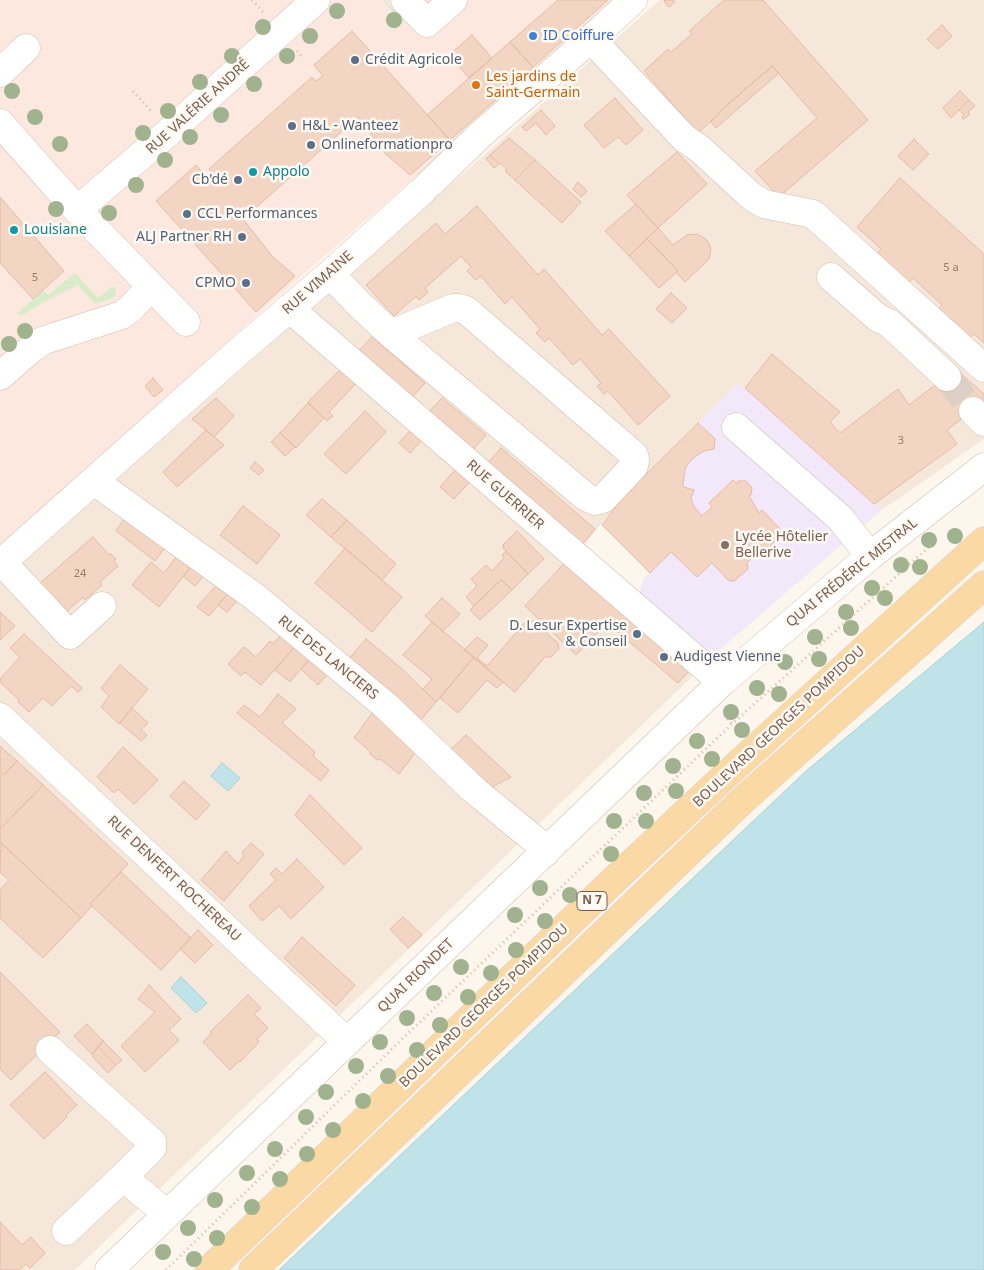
<!DOCTYPE html>
<html>
<head>
<meta charset="utf-8">
<style>
  body { margin:0 }
  canvas { display:block; background:#fdf6ec }
</style>
</head>
<body>
<canvas width="984" height="1270"></canvas>
<script>
const g = document.querySelector('canvas').getContext('2d');
g.lineJoin = 'round';
function paint(path, color) {
  g.fillStyle = color;
  g.fill(path, 'evenodd');
}
function toPath(rows) {
  const path = new Path2D();
  for (const r of rows) {
    path.moveTo(r[0], r[1]);
    for (let i = 2; i < r.length; i += 2) path.lineTo(r[i], r[i + 1]);
  }
  return path;
}
function trace(path, color, width, dash) {
  g.strokeStyle = color;
  g.lineWidth = width;
  g.lineCap = dash ? 'butt' : 'round';
  g.setLineDash(dash || []);
  g.stroke(path);
}
function label(font, color, halo, rows, align = 'center') {
  g.font = font + ' "Noto Sans",sans-serif';
  g.lineWidth = 5;
  g.setLineDash([]);
  g.textBaseline = 'middle';
  g.strokeStyle = halo;
  g.fillStyle = color;
  for (const [text, x, y, turn = 0] of rows) {
    g.save();
    g.translate(x, y);
    g.rotate((+turn || 0) * Math.PI / 180);
    g.textAlign = isNaN(turn) ? turn : align;
    if (halo) g.strokeText(text, 0, 0);
    g.fillText(text, 0, 0);
    g.restore();
  }
}
paint(toPath([
  [660,0,984,0,984,439,882,510,739,383,624,496,573,559,699,670,75,1270,0,1270,0,582]
]), '#f5e8da');
paint(toPath([
  [0,0,615,0,614,3,259,313,0,547]
]), '#fde8e0');
paint(toPath([
  [739,383,882,510,709,659,638,598,644,578,650,572,602,525,624,496]
]), '#f3e8fa');
paint(toPath([
  [383,0,385,0,404,21,395,30,385,19,393,12],
  [75,273,98,298,113,286,116,291,116,295,111,299,95,304,78,285,44,302,21,316,18,313,43,290,48,295]
]), '#d8ecc9');
const water = toPath([
  [984,622,984,1270,279,1270,806,771,984,622],
  [222,763,240,778,228,791,211,776,222,763],
  [181,977,207,1003,196,1013,171,988,181,977]
]);
paint(water, '#bfe3e8');
trace(water, '#a5d3da', 1);
const building = toPath([
  [558,0,608,0,533,67,510,42,558,0],
  [665,0,673,0,675,2,669,7,664,1,665,0],
  [724,0,763,0,868,120,779,197,755,171,817,118,772,66,718,113,719,114,698,133,644,71,668,49,671,52,692,34,689,31,724,0],
  [942,25,952,36,938,49,927,39,942,25],
  [352,31,450,140,410,175,386,154,358,117,243,219,272,256,295,276,256,312,156,201,196,165,212,184,218,179,209,169,312,77,316,81,323,76,314,65,352,31],
  [472,35,492,58,469,78,449,55,472,35],
  [510,42,533,67,450,140,427,115,510,42],
  [772,66,779,73,716,128,711,122,719,114,718,113,772,66],
  [960,91,969,100,951,118,943,108,960,91],
  [615,98,643,130,626,145,618,137,604,148,584,125,615,98],
  [969,100,975,106,968,112,970,114,964,119,962,118,964,115,959,110,969,100],
  [541,110,555,126,546,135,536,123,526,131,522,127,541,110],
  [509,138,535,160,515,180,505,171,507,170,500,163,499,164,490,155,509,138],
  [914,139,929,154,913,170,898,156,914,139],
  [677,152,707,184,658,228,627,195,677,152],
  [490,155,499,164,494,168,486,159,490,155],
  [535,160,581,202,562,223,515,180,535,160],
  [900,178,984,254,984,343,974,334,968,340,936,311,942,305,913,278,907,285,875,256,881,249,857,227,900,178],
  [578,182,587,191,581,197,573,189,578,182],
  [0,197,64,271,33,299,0,263,0,197],
  [636,204,658,228,629,256,605,231,636,204],
  [477,206,538,275,544,269,602,335,609,329,670,396,638,425,608,391,604,394,597,386,601,383,580,359,573,365,549,338,545,342,536,333,540,329,512,297,505,304,481,276,476,280,467,271,471,267,461,256,425,288,428,292,419,300,416,296,394,316,366,285,436,223,445,234,477,206],
  [658,228,673,245,687,235,697,234,706,239,709,244,711,249,709,259,685,282,676,272,678,271,647,239,658,228],
  [647,239,678,271,659,288,629,256,647,239],
  [671,293,687,308,672,323,656,309,671,293],
  [372,337,425,383,409,401,356,354,372,337],
  [772,354,840,412,830,422,840,433,898,389,909,405,956,369,984,394,984,402,947,430,957,444,874,504,745,388,772,354],
  [345,365,361,378,329,412,333,416,327,421,308,402,345,365],
  [153,378,163,390,154,397,145,386,153,378],
  [216,398,234,416,214,437,192,419,216,398],
  [442,398,486,435,470,453,426,415,442,398],
  [308,403,324,418,296,448,280,433,308,403],
  [365,411,386,432,346,474,324,454,365,411],
  [698,423,715,439,714,449,704,451,696,456,689,462,685,469,683,484,683,487,694,490,691,498,694,507,702,516,712,507,709,503,733,480,737,484,738,481,746,481,752,488,751,495,749,496,759,513,762,510,784,533,760,556,757,553,747,563,748,569,734,581,729,581,712,563,697,577,671,552,650,573,602,525,624,496,698,423],
  [415,425,427,435,410,453,399,443,415,425],
  [206,430,224,445,177,487,163,472,206,430],
  [280,433,295,447,285,456,271,442,280,433],
  [501,448,595,529,579,548,485,466,501,448],
  [255,462,264,470,259,475,250,468,255,462],
  [460,464,475,476,454,499,440,487,460,464],
  [322,499,347,520,331,537,306,515,322,499],
  [243,506,280,535,257,564,220,535,243,506],
  [128,513,169,542,155,561,116,531,128,513],
  [347,520,396,564,382,580,331,537,347,520],
  [517,531,544,559,528,574,503,548,503,545,517,531],
  [93,537,109,555,111,554,116,559,114,561,118,566,100,582,102,585,85,600,83,597,65,613,39,584,93,537],
  [345,548,402,597,372,632,315,583,345,548],
  [506,551,528,574,512,590,501,580,474,606,466,597,477,586,471,579,486,565,492,571,504,558,502,555,506,551],
  [176,557,190,568,159,607,132,585,151,562,164,573,176,557],
  [569,558,693,667,678,683,607,623,576,655,525,606,569,558],
  [195,562,208,571,195,586,183,576,195,562],
  [221,580,232,589,209,616,197,607,221,580],
  [501,580,512,590,480,620,470,610,501,580],
  [232,589,237,601,227,612,218,605,232,589],
  [442,598,460,614,443,631,425,616,442,598],
  [0,612,15,626,0,640,0,612],
  [529,618,558,643,559,649,551,657,545,657,515,692,464,650,477,637,488,645,477,658,487,666,529,618],
  [432,622,474,657,436,702,423,689,432,679,403,655,432,622],
  [286,629,300,641,261,685,245,672,241,676,228,664,244,647,256,657,270,641,273,644,286,629],
  [24,634,82,688,78,692,71,686,52,706,43,698,29,712,18,702,19,700,0,682,0,679,20,657,10,648,24,634],
  [366,639,401,668,436,702,419,722,347,661,366,639],
  [296,645,313,655,290,682,275,670,296,645],
  [315,653,334,668,318,685,301,669,315,653],
  [474,657,503,682,497,688,487,680,458,713,440,698,474,657],
  [120,665,148,689,119,724,101,707,109,696,101,688,120,665],
  [278,694,296,709,282,723,315,752,313,756,329,770,321,781,237,713,244,705,260,717,278,694],
  [132,708,148,723,141,730,147,735,141,741,120,723,132,708],
  [375,709,419,748,399,774,380,759,377,760,370,754,370,751,354,738,375,709],
  [466,735,511,777,492,787,487,786,447,753,466,735],
  [0,746,17,761,4,775,0,771,0,746],
  [123,747,158,780,134,804,118,789,114,793,97,777,123,747],
  [17,761,43,785,0,829,0,771,4,775,17,761],
  [184,781,210,805,196,820,170,796,184,781],
  [43,785,128,864,90,904,92,906,81,918,0,842,0,829,43,785],
  [310,795,362,848,344,865,295,815,310,795],
  [1,843,81,918,43,958,0,918,0,890,9,880,0,872,1,843],
  [251,843,264,854,224,901,201,880,226,851,238,864,244,856,242,853,251,843],
  [297,859,324,887,291,919,279,906,262,921,249,906,276,880,270,874,276,868,282,874,297,859],
  [121,872,191,938,161,970,90,904,121,872],
  [403,917,422,935,408,948,390,929,403,917],
  [198,930,213,945,195,963,180,949,198,930],
  [302,937,355,985,336,1006,284,958,302,937],
  [0,972,60,1032,11,1080,0,1069,0,972],
  [149,985,181,1019,169,1030,179,1040,145,1072,121,1046,155,1012,138,999,149,985],
  [248,995,261,1008,254,1014,268,1028,257,1039,259,1042,240,1062,239,1061,230,1070,203,1042,212,1033,210,1032,248,995],
  [87,1024,103,1041,92,1054,74,1036,87,1024],
  [103,1041,122,1060,116,1065,98,1047,103,1041],
  [98,1047,116,1065,108,1073,92,1056,98,1047],
  [45,1072,77,1105,66,1115,67,1117,44,1139,10,1105,45,1072],
  [0,1222,22,1245,31,1237,45,1253,30,1268,26,1264,19,1270,0,1270,0,1222]
]);
paint(building, '#f3d5c3');
trace(building, '#e6bba3', 1);
trace(toPath([
  [947,377,973,411]
]), '#dcd0c4', 28, [28, 14]);
const minor = toPath([
  [405,0,427,23,453,0],
  [591,39,684,138,700,149,751,196,764,204,813,214,984,368],
  [0,73,26,48],
  [0,123,77,210,186,322],
  [77,210,170,131,316,0],
  [330,274,360,305,391,334,586,497,595,501,603,499,634,466,635,460,634,455,466,310,459,308,453,308,391,334],
  [831,277,878,318,889,323,947,377],
  [289,308,722,682],
  [0,376,30,350,42,341,122,315,130,309,151,287],
  [973,411,984,422],
  [736,427,840,518,870,556],
  [94,481,255,597,386,706,474,790,535,840,545,853],
  [2,562,70,635,102,606],
  [0,564,237,353,330,274,422,191,480,135,603,28,633,0],
  [0,717,346,1041],
  [50,1050,152,1142,152,1148,123,1177,66,1231],
  [123,1177,167,1214],
  [109,1270,722,682,870,556,984,467]
]);
const major = toPath([
  [209,1270,615,879,727,774,984,541],
  [253,1270,743,800,984,585]
]);
trace(minor, '#d1beb0', 29);
trace(major, '#dad1cd', 29);
trace(toPath([
  [252,0,263,12],
  [297,51,303,58],
  [133,91,153,113],
  [724,715,732,724],
  [166,1270,397,1044,732,724,930,546]
]), '#d9b8a5', 3, [1, 4]);
trace(minor, '#fff', 28);
trace(major, '#fbd9a5', 28);
g.fillStyle = '#a0b28e';
for (const [x, y] of [
  [337,11],
  [394,20],
  [263,27],
  [310,36],
  [232,56],
  [287,56],
  [200,82],
  [254,84],
  [12,91],
  [168,111],
  [221,115],
  [35,117],
  [143,133],
  [190,137],
  [60,144],
  [165,160],
  [136,185],
  [56,209],
  [109,213],
  [25,331],
  [9,344],
  [955,536],
  [929,540],
  [901,565],
  [920,567],
  [872,588],
  [885,598],
  [846,612],
  [851,628],
  [815,637],
  [819,659],
  [785,662],
  [757,688],
  [779,694],
  [731,712],
  [742,730],
  [697,741],
  [712,759],
  [673,766],
  [676,791],
  [644,793],
  [614,821],
  [646,821],
  [611,854],
  [540,888],
  [570,895],
  [515,915],
  [545,921],
  [516,950],
  [461,967],
  [491,973],
  [434,993],
  [468,997],
  [407,1018],
  [440,1025],
  [380,1042],
  [417,1050],
  [356,1066],
  [388,1076],
  [326,1092],
  [363,1101],
  [306,1117],
  [333,1130],
  [275,1149],
  [307,1154],
  [247,1173],
  [280,1179],
  [215,1200],
  [252,1207],
  [188,1228],
  [217,1238],
  [163,1252],
  [194,1259]
]) {
  g.beginPath();
  g.arc(x, y, 8, 0, 2 * Math.PI);
  g.fill();
}
for (const [x, y, r, color] of [
  [533,36,5,"#3f7fe0"],
  [355,60,5,"#5c6f8a"],
  [476,85,5,"#e8710a"],
  [292,126,5,"#5c6f8a"],
  [311,145,5,"#5c6f8a"],
  [253,172,5,"#0f9aa8"],
  [238,180,5,"#5c6f8a"],
  [187,214,5,"#5c6f8a"],
  [14,230,5,"#0f9aa8"],
  [242,237,5,"#5c6f8a"],
  [246,283,5,"#5c6f8a"],
  [725,545,5,"#8d6e63"],
  [637,634,5,"#5c6f8a"],
  [664,657,5,"#5c6f8a"]
]) {
  const dot = new Path2D();
  dot.arc(x, y, r, 0, 2 * Math.PI);
  g.fillStyle = color;
  g.fill(dot);
  trace(dot, '#fffaf3', 2);
}
label('11px', '#987a6a', null, [
  ["5 a",951,268],
  ["5",35,278],
  ["3",901,441],
  ["24",80,574]
]);
for (const [x, y, w] of [
  [592,901,30]
]) {
  const box = new Path2D();
  box.roundRect(x - w / 2, y - 9.5, w, 19, 4);
  g.fillStyle = '#fffaf3';
  g.fill(box);
  trace(box, '#7a5c4d', 1);
}
label('bold 12px', '#7a5c4d', null, [
  ["N 7",592,901]
]);
label('14px', '#366cbe', '#fffaf3', [
  ["ID Coiffure",543,36]
], 'left');
label('14px', '#4e5e75', '#fffaf3', [
  ["Crédit Agricole",365,60],
  ["H&L - Wanteez",302,126],
  ["Onlineformationpro",321,145],
  ["Cb'dé",228,180,"right"],
  ["CCL Performances",197,214],
  ["ALJ Partner RH",232,237,"right"],
  ["CPMO",236,283,"right"],
  ["D. Lesur Expertise",627,626,"right"],
  ["& Conseil",627,642,"right"],
  ["Audigest Vienne",674,657]
], 'left');
label('14px', '#c56008', '#fffaf3', [
  ["Les jardins de",486,77],
  ["Saint-Germain",486,93]
], 'left');
label('14px', '#7a5c4d', '#fffaf3', [
  ["RUE VALÉRIE ANDRÉ",198,107,-42],
  ["RUE VIMAINE",318,283,-41],
  ["RUE GUERRIER",505,495,41],
  ["QUAI FRÉDÉRIC MISTRAL",852,573,-39],
  ["RUE DES LANCIERS",328,658,39],
  ["BOULEVARD GEORGES POMPIDOU",779,727,-43],
  ["RUE DENFERT ROCHEREAU",174,879,43],
  ["QUAI RIONDET",416,976,-44],
  ["BOULEVARD GEORGES POMPIDOU",484,1006,-44]
]);
label('14px', '#0d838f', '#fffaf3', [
  ["Appolo",263,172],
  ["Louisiane",24,230]
], 'left');
label('14px', '#785e54', '#fffaf3', [
  ["Lycée Hôtelier",735,537],
  ["Bellerive",735,553]
], 'left');
</script>
</body>
</html>
